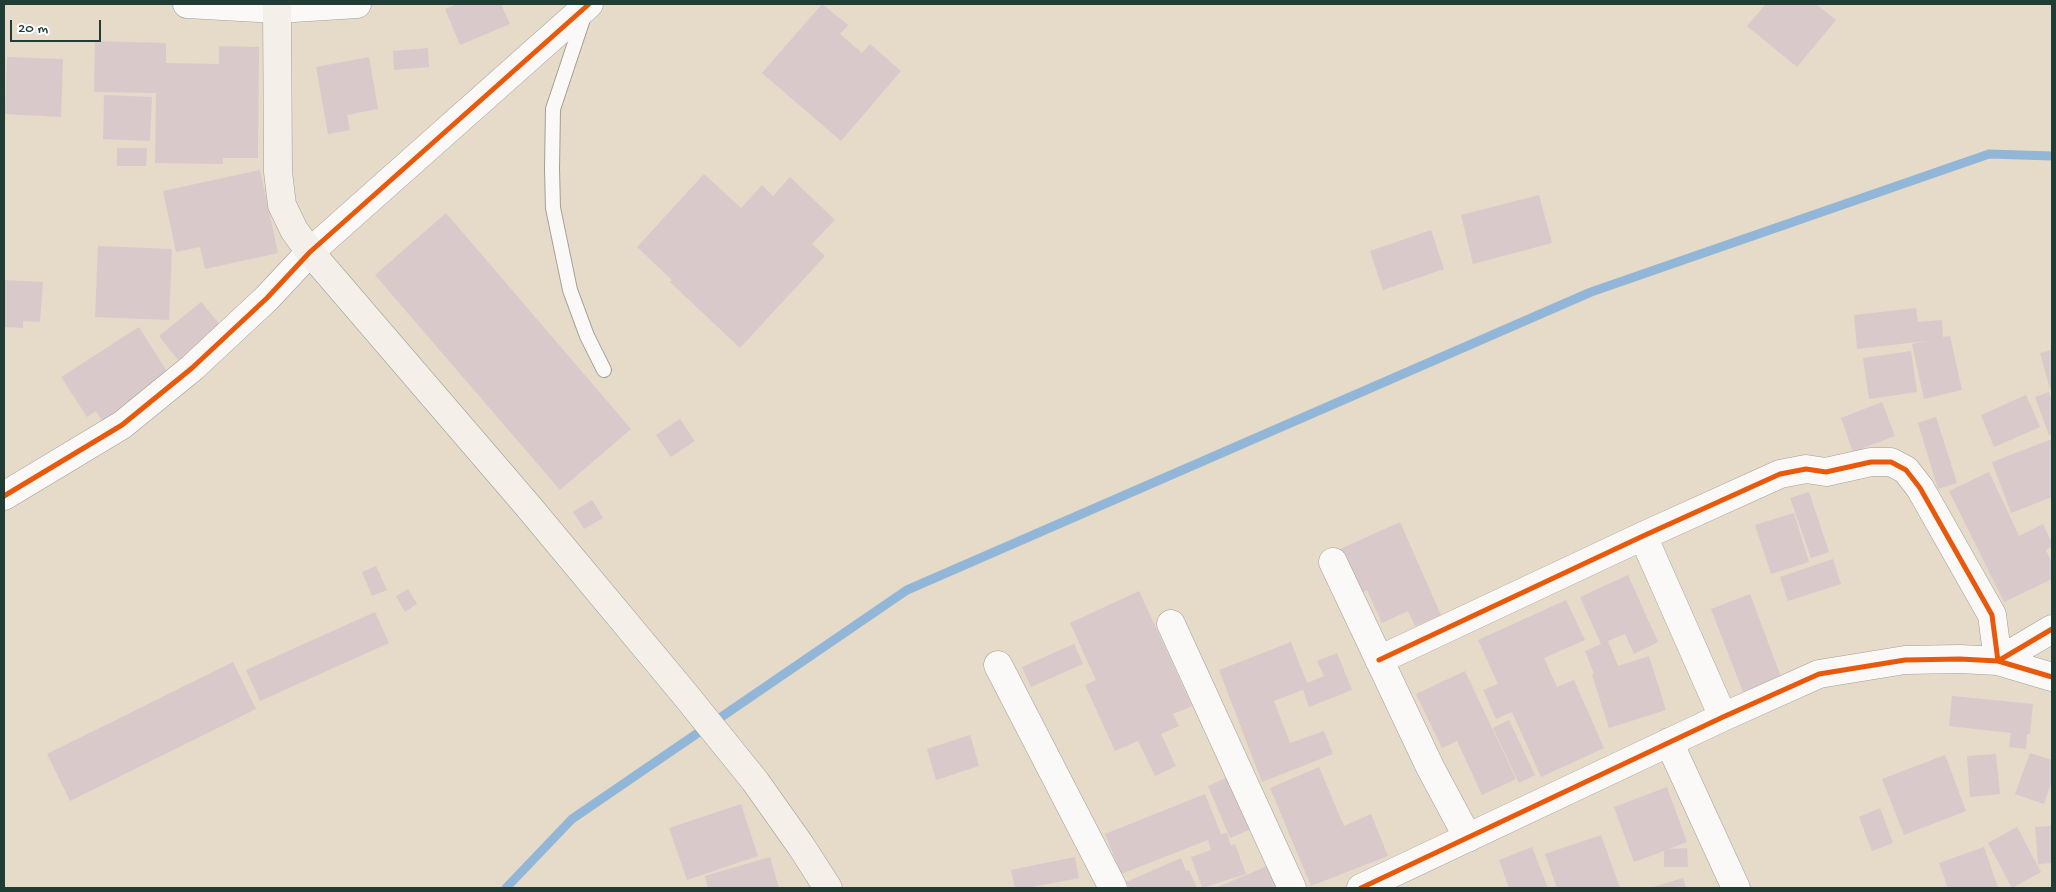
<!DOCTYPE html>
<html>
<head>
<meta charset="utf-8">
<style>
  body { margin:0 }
  #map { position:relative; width:2056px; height:892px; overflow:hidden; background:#e6dac9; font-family:"Gochi Hand",sans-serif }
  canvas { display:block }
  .frame { position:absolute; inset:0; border:5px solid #1f3d34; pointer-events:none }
  .scale { position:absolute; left:10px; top:20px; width:91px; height:22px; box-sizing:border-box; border:2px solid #1f3d34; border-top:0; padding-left:6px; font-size:15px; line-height:18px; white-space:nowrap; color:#1f3d34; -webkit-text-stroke:4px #fff; paint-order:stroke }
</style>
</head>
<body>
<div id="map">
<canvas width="2056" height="892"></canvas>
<div class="frame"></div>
<div class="scale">20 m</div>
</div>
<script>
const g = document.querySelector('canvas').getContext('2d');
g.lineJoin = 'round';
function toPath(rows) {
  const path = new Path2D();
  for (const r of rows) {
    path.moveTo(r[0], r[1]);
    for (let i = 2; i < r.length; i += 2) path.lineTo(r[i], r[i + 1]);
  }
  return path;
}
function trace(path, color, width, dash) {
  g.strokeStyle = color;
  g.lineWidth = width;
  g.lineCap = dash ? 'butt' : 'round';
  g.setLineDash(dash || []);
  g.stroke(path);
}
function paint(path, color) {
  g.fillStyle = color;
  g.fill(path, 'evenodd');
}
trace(toPath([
  [506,888,572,819,907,590,1591,292,1989,154,2052,156]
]), '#92b6d7', 9);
paint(toPath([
  [458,4,501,4,510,24,460,45,445,9],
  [822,4,848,25,840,34,862,53,870,44,901,71,841,141,762,73],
  [1763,4,1816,4,1836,20,1797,67,1747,26,1765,5],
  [95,41,166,43,166,63,219,64,219,46,259,47,258,158,223,158,223,164,155,163,156,93,94,92],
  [428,48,429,67,394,70,393,51],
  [7,57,63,59,61,117,5,114],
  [369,57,378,109,347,115,350,130,328,134,316,67],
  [104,95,152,97,150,141,103,139],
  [117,148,147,148,146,166,117,166],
  [260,170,278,253,205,269,200,247,176,252,163,191],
  [704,174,741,208,762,185,773,196,790,177,835,220,812,244,825,256,740,348,670,282,672,280,637,247],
  [1539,195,1552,243,1473,264,1461,215],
  [446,213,631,429,560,490,375,275],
  [1431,230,1444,269,1383,290,1370,251],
  [98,246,172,249,169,320,95,317],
  [4,280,43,282,40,322,23,321,23,328,4,327],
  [201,302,221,326,178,360,159,336],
  [1916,308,1918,322,1942,320,1943,337,1950,336,1962,390,1924,399,1912,344,1926,341,1857,349,1854,315],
  [139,327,173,381,105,425,96,411,87,417,61,377],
  [2052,350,2052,389,2050,389,2040,353],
  [1911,351,1917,392,1869,399,1863,358],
  [2049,392,2052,402,2052,434,2049,435,2035,397],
  [2026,395,2040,427,1994,447,1981,415],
  [1882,402,1895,436,1853,452,1841,418],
  [1936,417,1957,483,1938,489,1918,423],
  [680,419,695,441,671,457,656,435],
  [2052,439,2052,497,2011,513,1992,462],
  [1989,472,2019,536,2043,524,2052,543,2052,546,2046,550,2052,564,2052,579,2004,602,1949,491],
  [1809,492,1829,552,1811,558,1790,498],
  [592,500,603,518,584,529,573,512],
  [1794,513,1809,562,1771,574,1755,525],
  [1400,522,1441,615,1415,626,1408,611,1382,623,1367,590,1358,594,1338,550],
  [1833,559,1841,584,1788,601,1780,577],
  [376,566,387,590,372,596,362,572],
  [1628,575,1658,642,1634,654,1625,634,1608,641,1618,666,1649,656,1666,710,1609,728,1592,675,1594,674,1585,651,1601,644,1580,597],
  [408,589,417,604,405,612,396,596],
  [1139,591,1192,706,1173,714,1179,726,1161,734,1176,766,1155,776,1138,741,1115,751,1085,685,1096,680,1070,623],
  [1750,594,1781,677,1743,692,1711,609],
  [1566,600,1585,640,1544,658,1557,687,1574,680,1604,748,1541,777,1512,712,1496,719,1483,690,1498,684,1478,640],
  [375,612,389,643,260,701,246,670],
  [1291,642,1307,683,1324,676,1317,661,1337,653,1352,690,1309,707,1303,690,1274,701,1290,743,1324,731,1333,754,1262,782,1219,670],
  [1074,644,1083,664,1031,687,1022,667],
  [233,662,256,709,70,801,47,754],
  [1465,671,1516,779,1482,795,1457,741,1442,748,1416,694],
  [1952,696,2033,704,2030,734,2027,734,2026,749,2009,747,2011,733,1949,726],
  [1509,720,1535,775,1519,783,1493,728],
  [970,735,979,766,936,780,927,749],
  [2030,753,2052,760,2052,780,2044,804,2015,794],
  [1996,754,2000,794,1970,797,1967,756],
  [1945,755,1966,811,1904,835,1882,779],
  [1319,767,1344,826,1371,814,1388,856,1311,886,1270,788],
  [1228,777,1251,829,1230,838,1208,786],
  [1667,787,1687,842,1669,849,1687,848,1688,867,1664,867,1664,851,1634,862,1614,807],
  [1205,794,1221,834,1227,833,1231,846,1235,844,1246,874,1202,888,1191,857,1211,850,1208,840,1121,874,1105,834],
  [741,804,758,856,687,880,669,828],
  [1880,808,1893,843,1872,851,1859,817],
  [2052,826,2052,863,2038,864,2035,827],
  [2017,827,2041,872,2012,888,1988,843],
  [1601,835,1620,888,1557,888,1545,854],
  [1532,847,1548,888,1509,888,1499,860],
  [1984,847,1998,888,1948,888,1939,863],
  [770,857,779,888,708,888,705,876],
  [1075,857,1079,878,1027,888,1015,888,1011,870],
  [1181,858,1186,871,1189,870,1197,888,1129,888,1126,882],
  [1280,860,1292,888,1215,888,1251,873],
  [1683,878,1686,888,1650,888]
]), '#d9c9cb');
const service = toPath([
  [584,16,553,109,552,169,553,208,570,290,587,336,604,370]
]);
const minor = toPath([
  [187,4,277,9,357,4],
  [1643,536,1723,717],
  [1333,562,1430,767,1468,838],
  [1171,624,1292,888],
  [1379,660,1643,536,1780,474,1806,469,1826,472,1871,462,1891,462,1906,470,1920,488,1992,615,1998,661,2052,629],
  [998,665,1113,888],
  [1669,742,1736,888],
  [1361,888,1723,717,1819,674,1905,660,1960,659,1998,661,2052,677]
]);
const tertiary = toPath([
  [4,496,122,425,192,368,267,298,310,252,589,4]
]);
const secondary = toPath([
  [277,4,278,172,282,205,294,230,310,252,528,506,683,692,755,781,801,846,828,888]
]);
trace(service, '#a29f95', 16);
trace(minor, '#a29f95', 29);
trace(tertiary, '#a29f95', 29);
trace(secondary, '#a29f95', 29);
trace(service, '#fbf9f7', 14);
trace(minor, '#fbf9f7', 28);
trace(tertiary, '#fbf9f7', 28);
trace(secondary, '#f4efe8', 28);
trace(toPath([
  [4,496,122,425,192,368,267,298,310,252,589,4],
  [1379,660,1643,536,1780,474,1806,469,1826,472,1871,462,1891,462,1906,470,1920,488,1992,615,1998,661,2052,629],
  [1361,888,1723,717,1819,674,1905,660,1960,659,1998,661,2052,677]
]), '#e8590c', 5);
</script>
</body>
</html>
